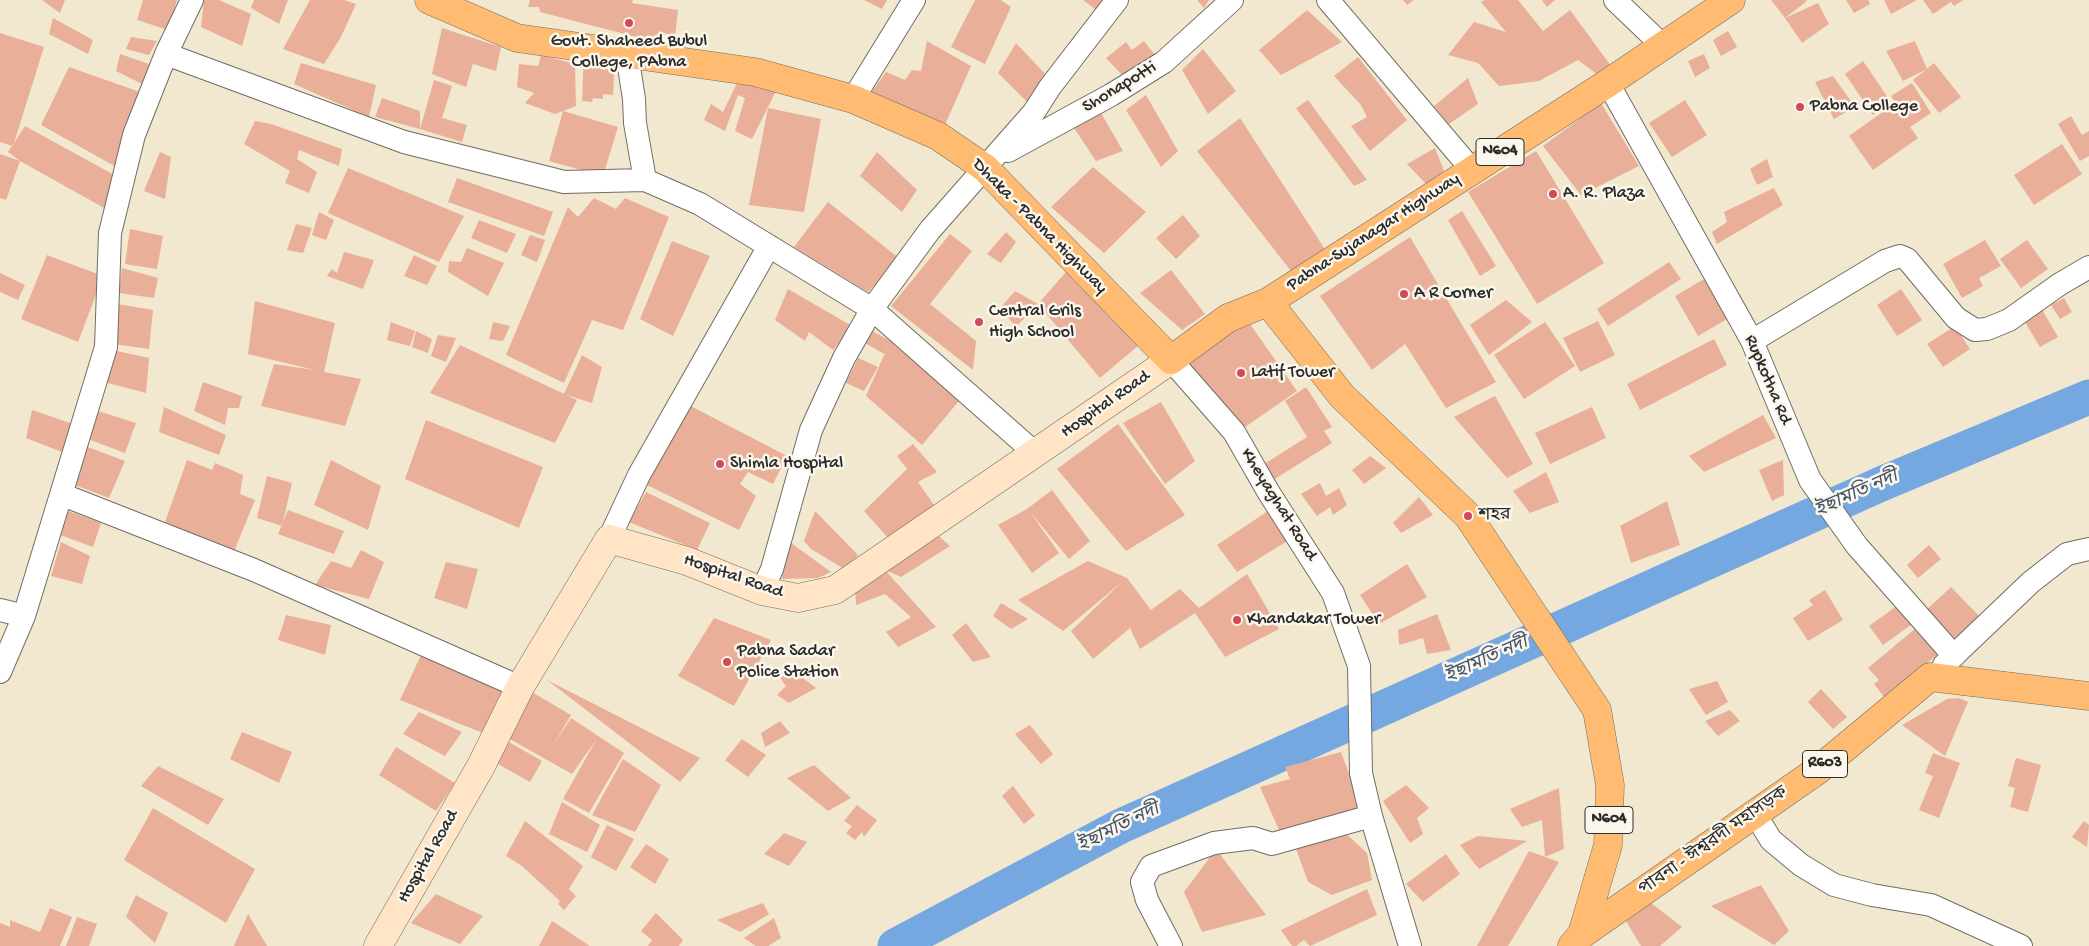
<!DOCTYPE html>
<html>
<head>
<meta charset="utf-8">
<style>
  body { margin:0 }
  canvas { display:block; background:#f1e8cf }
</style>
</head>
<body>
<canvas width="2089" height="946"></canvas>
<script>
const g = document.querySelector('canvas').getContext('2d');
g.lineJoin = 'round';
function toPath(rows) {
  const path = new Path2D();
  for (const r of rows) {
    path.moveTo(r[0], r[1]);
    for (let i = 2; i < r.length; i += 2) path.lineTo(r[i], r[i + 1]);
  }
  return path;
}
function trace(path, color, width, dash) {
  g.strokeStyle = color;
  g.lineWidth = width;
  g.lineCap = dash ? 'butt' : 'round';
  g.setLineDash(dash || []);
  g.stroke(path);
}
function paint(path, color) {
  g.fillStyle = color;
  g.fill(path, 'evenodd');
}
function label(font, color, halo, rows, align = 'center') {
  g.font = font + ' "Gochi Hand","Noto Sans Bengali",sans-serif';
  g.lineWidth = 5;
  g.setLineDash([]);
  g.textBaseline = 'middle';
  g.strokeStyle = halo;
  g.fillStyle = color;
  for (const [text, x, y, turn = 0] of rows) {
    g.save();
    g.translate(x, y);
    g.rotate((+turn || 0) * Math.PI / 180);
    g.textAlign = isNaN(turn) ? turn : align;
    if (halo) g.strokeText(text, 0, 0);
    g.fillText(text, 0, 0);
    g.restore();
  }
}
trace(toPath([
  [895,946,1121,826,1881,484,2089,397]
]), '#75a7e1', 35);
paint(toPath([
  [42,0,65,0,60,13],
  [143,0,177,0,168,30,137,20],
  [204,0,219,0,251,14,242,46,201,27],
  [254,0,288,0,279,24,251,8],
  [310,0,344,0,356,4,341,37,324,64,283,49],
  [530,0,633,0,632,3,678,10,675,36,664,33,663,44,540,12,539,7,528,7],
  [864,0,887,0,882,9],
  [975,0,1001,0,1011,7,985,64,951,47],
  [1083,0,1104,0,1096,10],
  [1197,0,1209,0,1204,8],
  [1403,0,1414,0,1407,5],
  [1485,0,1518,0,1543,31,1570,10,1614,70,1598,75,1578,60,1539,81,1499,86,1478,63,1448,55,1474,22,1506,32,1481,2],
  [1542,0,1555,0,1547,7],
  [1771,0,1806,0,1807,1,1785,18],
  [1846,0,1868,0,1870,4,1854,13],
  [1884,0,1917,0,1891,14],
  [1923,0,1963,0,1954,6,1951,2,1933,14],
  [1818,3,1829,24,1802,43,1785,18],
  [1307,10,1342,42,1281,75,1259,50],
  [53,18,93,40,88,54,49,34],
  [442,28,501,47,496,71,473,64,466,87,432,74],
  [1728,31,1737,47,1721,56,1713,40],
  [0,33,44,47,13,146,0,142],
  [131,37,157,41,149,55,126,49],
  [927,41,971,66,944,127,868,97,886,72,905,80,912,70,921,71],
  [1144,41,1155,55,1123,76,1106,58,1126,42,1132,50],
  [1915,41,1927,69,1903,81,1886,51],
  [1016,43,1048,77,1029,104,998,73],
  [1203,49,1236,91,1208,114,1182,70],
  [584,53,615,55,613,95,603,94,603,99,593,98,592,102,582,101],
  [120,54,149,64,142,84,116,71],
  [1704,54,1710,68,1695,77,1688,61],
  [541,55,575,64,576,106,555,114,525,103,534,93,517,87,519,64,538,66],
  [1358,57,1407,120,1370,151,1351,126,1367,117,1361,105,1334,76],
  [1863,61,1891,102,1873,115,1845,74],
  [301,63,376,85,369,117,294,84],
  [1934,63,1961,97,1939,113,1913,80],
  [69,67,140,92,118,168,41,125],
  [1833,76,1855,107,1834,119,1815,82],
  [740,77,777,89,752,139,735,131,745,98,738,95,725,131,704,120,711,104,723,112],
  [1468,78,1478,104,1449,124,1434,106],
  [434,80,452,86,442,118,467,125,462,142,420,129],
  [1912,83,1931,113,1910,127,1918,138,1873,170,1849,136,1894,104,1906,120,1891,96],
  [1146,95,1178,151,1161,167,1126,110],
  [382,98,420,111,420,129,375,117],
  [1308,100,1367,180,1354,186,1296,108],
  [1685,100,1707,135,1672,157,1649,123],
  [1601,103,1639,166,1581,195,1543,146],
  [768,108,821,119,804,212,749,205],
  [563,111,618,127,603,176,549,161],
  [1101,113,1123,151,1096,161,1074,128],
  [2071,116,2082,135,2089,131,2089,156,2080,161,2058,124],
  [1240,118,1328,254,1295,276,1197,151],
  [255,121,271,124,342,149,339,166,299,150,297,159,317,172,309,193,285,183,290,171,244,144],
  [25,126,118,177,106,209,20,161,8,152],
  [2062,144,2082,174,2034,205,2014,175],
  [1435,148,1444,171,1427,185,1407,164],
  [1536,151,1604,263,1537,304,1468,192],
  [160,152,171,157,165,199,144,191],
  [877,152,917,190,902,212,860,176],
  [0,154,20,161,6,200,0,198],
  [1767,159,1773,177,1757,185,1750,169],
  [1093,167,1146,212,1104,253,1051,207],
  [348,168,464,216,439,262,328,213],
  [457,178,553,212,544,236,448,202],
  [1774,188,1783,205,1717,244,1712,232,1727,222,1724,212],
  [594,198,616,209,625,198,669,217,623,330,592,320,564,383,506,355,568,207,578,217],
  [828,202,900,259,868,292,794,247],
  [1462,211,1496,266,1480,276,1448,220],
  [319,212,334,220,326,240,312,235],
  [1183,215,1200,236,1176,259,1156,238],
  [479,220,516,234,507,253,471,238],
  [296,224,312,228,303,253,287,250],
  [130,229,163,236,157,269,125,264],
  [1006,232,1016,242,1001,263,987,254],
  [950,234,972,251,930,304,976,341,973,370,891,306],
  [530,235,545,240,537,262,521,255],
  [1410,237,1496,382,1446,408,1405,344,1372,370,1320,296],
  [1985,240,2001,266,1979,278,1983,286,1962,298,1943,264],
  [2027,240,2048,269,2021,288,2000,259],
  [672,241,710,256,673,336,640,319],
  [467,248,504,263,488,296,448,272,449,261,461,262],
  [344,252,374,260,363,289,327,276,332,269,337,273],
  [47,255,103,276,78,342,21,319],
  [414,255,437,266,427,285,404,276],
  [1669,262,1681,279,1608,326,1597,309],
  [122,268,158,278,154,298,119,293],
  [1171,270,1205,314,1182,330,1140,293],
  [1066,272,1139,345,1100,378,1038,304],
  [0,273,25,285,18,300,0,292],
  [1711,275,1734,315,1698,336,1675,296],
  [788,289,852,326,833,350,809,332,805,341,775,320],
  [1901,289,1922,320,1897,336,1877,305],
  [1015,291,1038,304,1016,327,1000,308],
  [2064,298,2072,312,2060,319,2051,305],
  [1506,300,1532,322,1489,355,1470,325],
  [255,301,335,323,324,372,361,379,345,426,261,406,274,364,315,370,248,354],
  [117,304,153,310,149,349,114,344],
  [2041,308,2058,337,2040,347,2023,319],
  [1243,314,1297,391,1238,432,1184,355],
  [1598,321,1615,355,1580,372,1563,338],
  [391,322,415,331,410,346,387,340],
  [493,322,510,326,503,341,489,339],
  [1545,322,1575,366,1524,399,1494,355],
  [1955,326,1970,349,1943,367,1927,344],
  [870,330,891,341,959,401,922,445,866,396,889,344,884,354,865,343],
  [416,331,432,339,428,353,412,347],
  [438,335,456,338,446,362,431,356],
  [1714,339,1727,365,1640,410,1627,384],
  [460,345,577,400,555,443,430,393],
  [112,350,149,358,146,393,104,382],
  [582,355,602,367,592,403,564,394],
  [858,358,878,367,864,391,846,383],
  [203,382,242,396,239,408,228,408,225,425,194,411],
  [1306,387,1332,427,1324,431,1332,443,1267,484,1258,468,1307,437,1285,401],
  [1495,396,1533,464,1507,478,1454,417],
  [1161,402,1195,461,1165,484,1123,423],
  [685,403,787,456,773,484,748,472,740,484,756,496,739,530,647,485],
  [164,407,226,435,219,455,159,432],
  [1592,407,1606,438,1550,464,1535,433],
  [32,410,76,425,67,454,26,438],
  [95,410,136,423,125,453,88,439],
  [1763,415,1776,438,1704,472,1689,456],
  [426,420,543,467,519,528,405,479],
  [1118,424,1185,515,1126,551,1057,469],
  [913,444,937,472,918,482,934,505,890,540,864,511,907,469,897,456],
  [85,446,125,461,109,498,72,484],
  [1370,456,1386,468,1364,484,1352,470],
  [187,460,212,470,215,463,243,475,240,494,255,500,233,554,164,525],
  [331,460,381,486,368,530,314,505],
  [1783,460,1784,495,1772,501,1759,470],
  [1546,472,1559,502,1530,513,1513,491],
  [267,476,292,483,282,526,257,518],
  [1320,483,1326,496,1339,488,1347,505,1333,515,1330,507,1317,516,1301,494],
  [1052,490,1090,541,1069,559,1030,512,1059,553,1032,573,998,525,1027,509],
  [646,492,710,523,697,550,629,522],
  [1419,497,1433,515,1401,533,1393,523],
  [1667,501,1680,545,1631,563,1620,526],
  [1274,507,1294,537,1237,572,1217,545],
  [288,510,344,531,334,554,278,534],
  [68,511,101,523,93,547,58,534],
  [815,511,858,555,846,570,811,549,804,541],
  [933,531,950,546,901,577,885,570],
  [787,540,831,572,818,578,782,579],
  [61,542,90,556,82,584,51,576],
  [1929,545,1941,559,1918,578,1907,565],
  [361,550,384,562,369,599,315,585,331,561,351,568],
  [1088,561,1127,578,1151,610,1180,589,1199,608,1247,574,1279,629,1225,657,1195,613,1140,649,1130,628,1093,659,1071,631,1122,582,1063,631,1018,600],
  [446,562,478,569,467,609,434,598],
  [1407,564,1427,597,1379,624,1360,595],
  [885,570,936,627,898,647,886,632,911,617,885,594,856,605,855,588],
  [1951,587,1981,618,1953,644,1923,613],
  [1825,590,1843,620,1808,641,1793,618,1813,605,1809,600],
  [1001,603,1028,619,1011,629,993,616],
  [1901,603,1915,622,1883,645,1869,626],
  [1437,614,1451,650,1427,654,1423,638,1399,645,1398,630],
  [286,615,331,625,325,655,278,640],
  [714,618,771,640,734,706,678,676],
  [966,623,991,657,973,662,952,635],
  [1916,628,1938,654,1885,698,1874,684,1879,680,1868,668],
  [422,653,508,694,488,735,400,700],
  [792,670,816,688,789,703,777,695,786,686,780,678],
  [547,680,700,758,680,782],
  [1717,681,1728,702,1706,715,1689,689],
  [525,688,571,715,553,746,571,718,624,753,589,813,563,799,596,740,572,774,501,734],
  [1821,689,1847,717,1833,729,1808,702],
  [1959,698,1968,702,1945,756,1902,725,1947,699],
  [1730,710,1740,721,1718,736,1705,721],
  [419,712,462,732,445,756,403,734],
  [780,721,790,733,765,747,761,733],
  [1030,725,1053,754,1041,764,1015,734],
  [242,732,292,752,279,783,230,759],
  [500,737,542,761,530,782,489,759],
  [742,739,766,755,748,777,725,760],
  [396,747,455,783,436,811,379,775],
  [1341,752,1363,811,1283,839,1260,787,1290,779,1285,767],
  [1933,753,1960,763,1939,818,1919,810,1933,776,1925,773],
  [2016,758,2041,765,2028,812,2010,807,2015,788,2008,786],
  [623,759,661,785,635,832,592,815],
  [814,765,851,798,828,811,787,778],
  [158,766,224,799,208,825,141,786],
  [1406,785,1429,808,1417,818,1423,834,1410,843,1383,801],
  [1013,786,1035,815,1024,824,1002,796],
  [1559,788,1564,849,1545,857,1559,862,1508,946,1477,946,1529,851,1545,857,1542,820,1522,827,1510,809],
  [562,802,600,825,587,852,549,834],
  [857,805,877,820,864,837,862,832,855,840,846,833,852,826,844,821],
  [153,808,255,869,226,923,124,860],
  [525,821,583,866,569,889,576,896,564,910,558,904,560,901,522,866,506,856],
  [2084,821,2089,825,2087,847,2072,837],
  [607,825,634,839,616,871,591,857],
  [1344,832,1367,853,1372,880,1332,895,1308,882,1294,843],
  [784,833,807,842,789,866,764,854],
  [1478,836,1527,841,1479,869,1460,845],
  [646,844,669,859,655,884,630,867],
  [1216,849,1266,915,1202,932,1184,892],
  [1446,854,1460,874,1423,902,1406,884],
  [1761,885,1789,931,1774,945,1711,906],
  [1367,889,1377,915,1310,946,1304,940,1296,946,1292,946,1281,930],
  [436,894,483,916,460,944,411,923],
  [136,895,168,913,155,943,126,917],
  [763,903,769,914,740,932,717,920],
  [1651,903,1682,927,1660,946,1641,946,1626,921],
  [50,908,72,917,60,946,0,946,0,923,10,927,10,920,40,932],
  [656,913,683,940,679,946,648,946,652,940,641,931],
  [248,914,267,946,234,946],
  [77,917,97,924,89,946,66,946],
  [774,918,781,938,768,946,756,946,744,938],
  [552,921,590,946,539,946]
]), '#e9af99');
const minor = toPath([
  [1328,0,1472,170],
  [1615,0,1662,45],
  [166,54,404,142,564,182,645,180,700,204,872,309,1036,454],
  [627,54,634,99,635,123,645,180],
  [1608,83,1752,341,1810,480,1857,546,1954,656],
  [853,99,914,0],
  [1008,151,1111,95,1164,62,1232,0],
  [1752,341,1885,261,1900,256,1907,259,1956,318,1975,330,1987,329,2009,320,2060,284,2089,267],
  [1171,360,1234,432,1269,493,1333,593,1359,666,1361,773,1371,816,1410,946],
  [63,495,254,570,520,687],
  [609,539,639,475,769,246],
  [762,591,772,569,811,430,844,358,872,309,930,230,1034,112,1050,87,1117,0],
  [0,610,24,616],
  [1944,665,2031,582,2067,554,2089,549],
  [0,672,24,616,106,347,110,233,134,135,166,54,192,0],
  [1755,814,1771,840,1801,865,1834,885,1872,895,1931,905,2021,946],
  [1171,946,1147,900,1142,882,1151,866,1214,843,1253,838,1272,844,1371,816]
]);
const secondary = toPath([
  [378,946,481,766,520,687,609,539,687,561,762,591,798,598,835,590,1171,360]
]);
const primary = toPath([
  [429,0,517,38,755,72,853,99,938,136,985,168,1171,360,1228,318,1268,302],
  [1582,934,1818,770,1930,677,2089,696]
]);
const trunk = toPath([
  [1572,946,1582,934,1608,845,1610,785,1597,710,1468,516,1342,396,1268,302,1608,83,1731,0]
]);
trace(minor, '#706d64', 24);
trace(secondary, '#706d64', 29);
trace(primary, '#706d64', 29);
trace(trunk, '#706d64', 29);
trace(minor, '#fff', 22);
trace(secondary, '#ffe4c6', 28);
trace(primary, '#ffbb71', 28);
trace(trunk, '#ffbb71', 28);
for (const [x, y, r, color] of [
  [629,23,5,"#d1495b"],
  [1800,107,5,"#d1495b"],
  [1553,194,5,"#d1495b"],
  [1404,294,5,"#d1495b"],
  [979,322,5,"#d1495b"],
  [1241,373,5,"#d1495b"],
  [720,464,5,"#d1495b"],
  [1468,516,5,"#d1495b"],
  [1237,620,5,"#d1495b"],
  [727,662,5,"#d1495b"]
]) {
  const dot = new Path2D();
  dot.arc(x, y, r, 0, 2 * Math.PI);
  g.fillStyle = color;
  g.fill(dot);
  trace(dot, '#fbf7ec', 2);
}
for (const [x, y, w] of [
  [1500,152,48],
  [1825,764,45],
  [1609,820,48]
]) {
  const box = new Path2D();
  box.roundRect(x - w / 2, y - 13.5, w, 27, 4);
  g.fillStyle = '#fbf7ec';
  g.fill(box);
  trace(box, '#2b2b2b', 1);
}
label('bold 16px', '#2b2b2b', null, [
  ["N604",1500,152],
  ["R603",1825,764],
  ["N604",1609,820]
]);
label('18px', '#2b2b2b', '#fbf7ec', [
  ["Govt. Shaheed Bubul",629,42,"center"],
  ["College, PAbna",629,63,"center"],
  ["Pabna College",1810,107],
  ["A. R. Plaza",1563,194],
  ["A R Corner",1414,294],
  ["Central Grils",989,312],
  ["High School",989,333],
  ["Latif Tower",1251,373],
  ["Shimla Hospital",730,464],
  ["শহর",1478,516],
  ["Khandakar Tower",1247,620],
  ["Pabna Sadar",737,652],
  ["Police Station",737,673]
], 'left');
label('18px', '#2b2b2b', '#fbf7ec', [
  ["Shonapotti",1120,88,-31],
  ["Dhaka - Pabna Highway",1039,227,45],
  ["Pabna-Sujanagar Highway",1374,233,-33],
  ["Rupkotha Rd",1767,380,67],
  ["Hospital Road",1106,405,-35],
  ["Kheyaghat Road",1278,505,58],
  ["Hospital Road",733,577,19],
  ["পাবনা - ঈশ্বরদী মহাসড়ক",1714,842,-35],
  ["Hospital Road",429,857,-60]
]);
label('italic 19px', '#45566b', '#fbf7ec', [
  ["ইছামতি নদী",1857,495,-24],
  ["ইছামতি নদী",1487,661,-24],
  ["ইছামতি নদী",1119,829,-26]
]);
</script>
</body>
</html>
